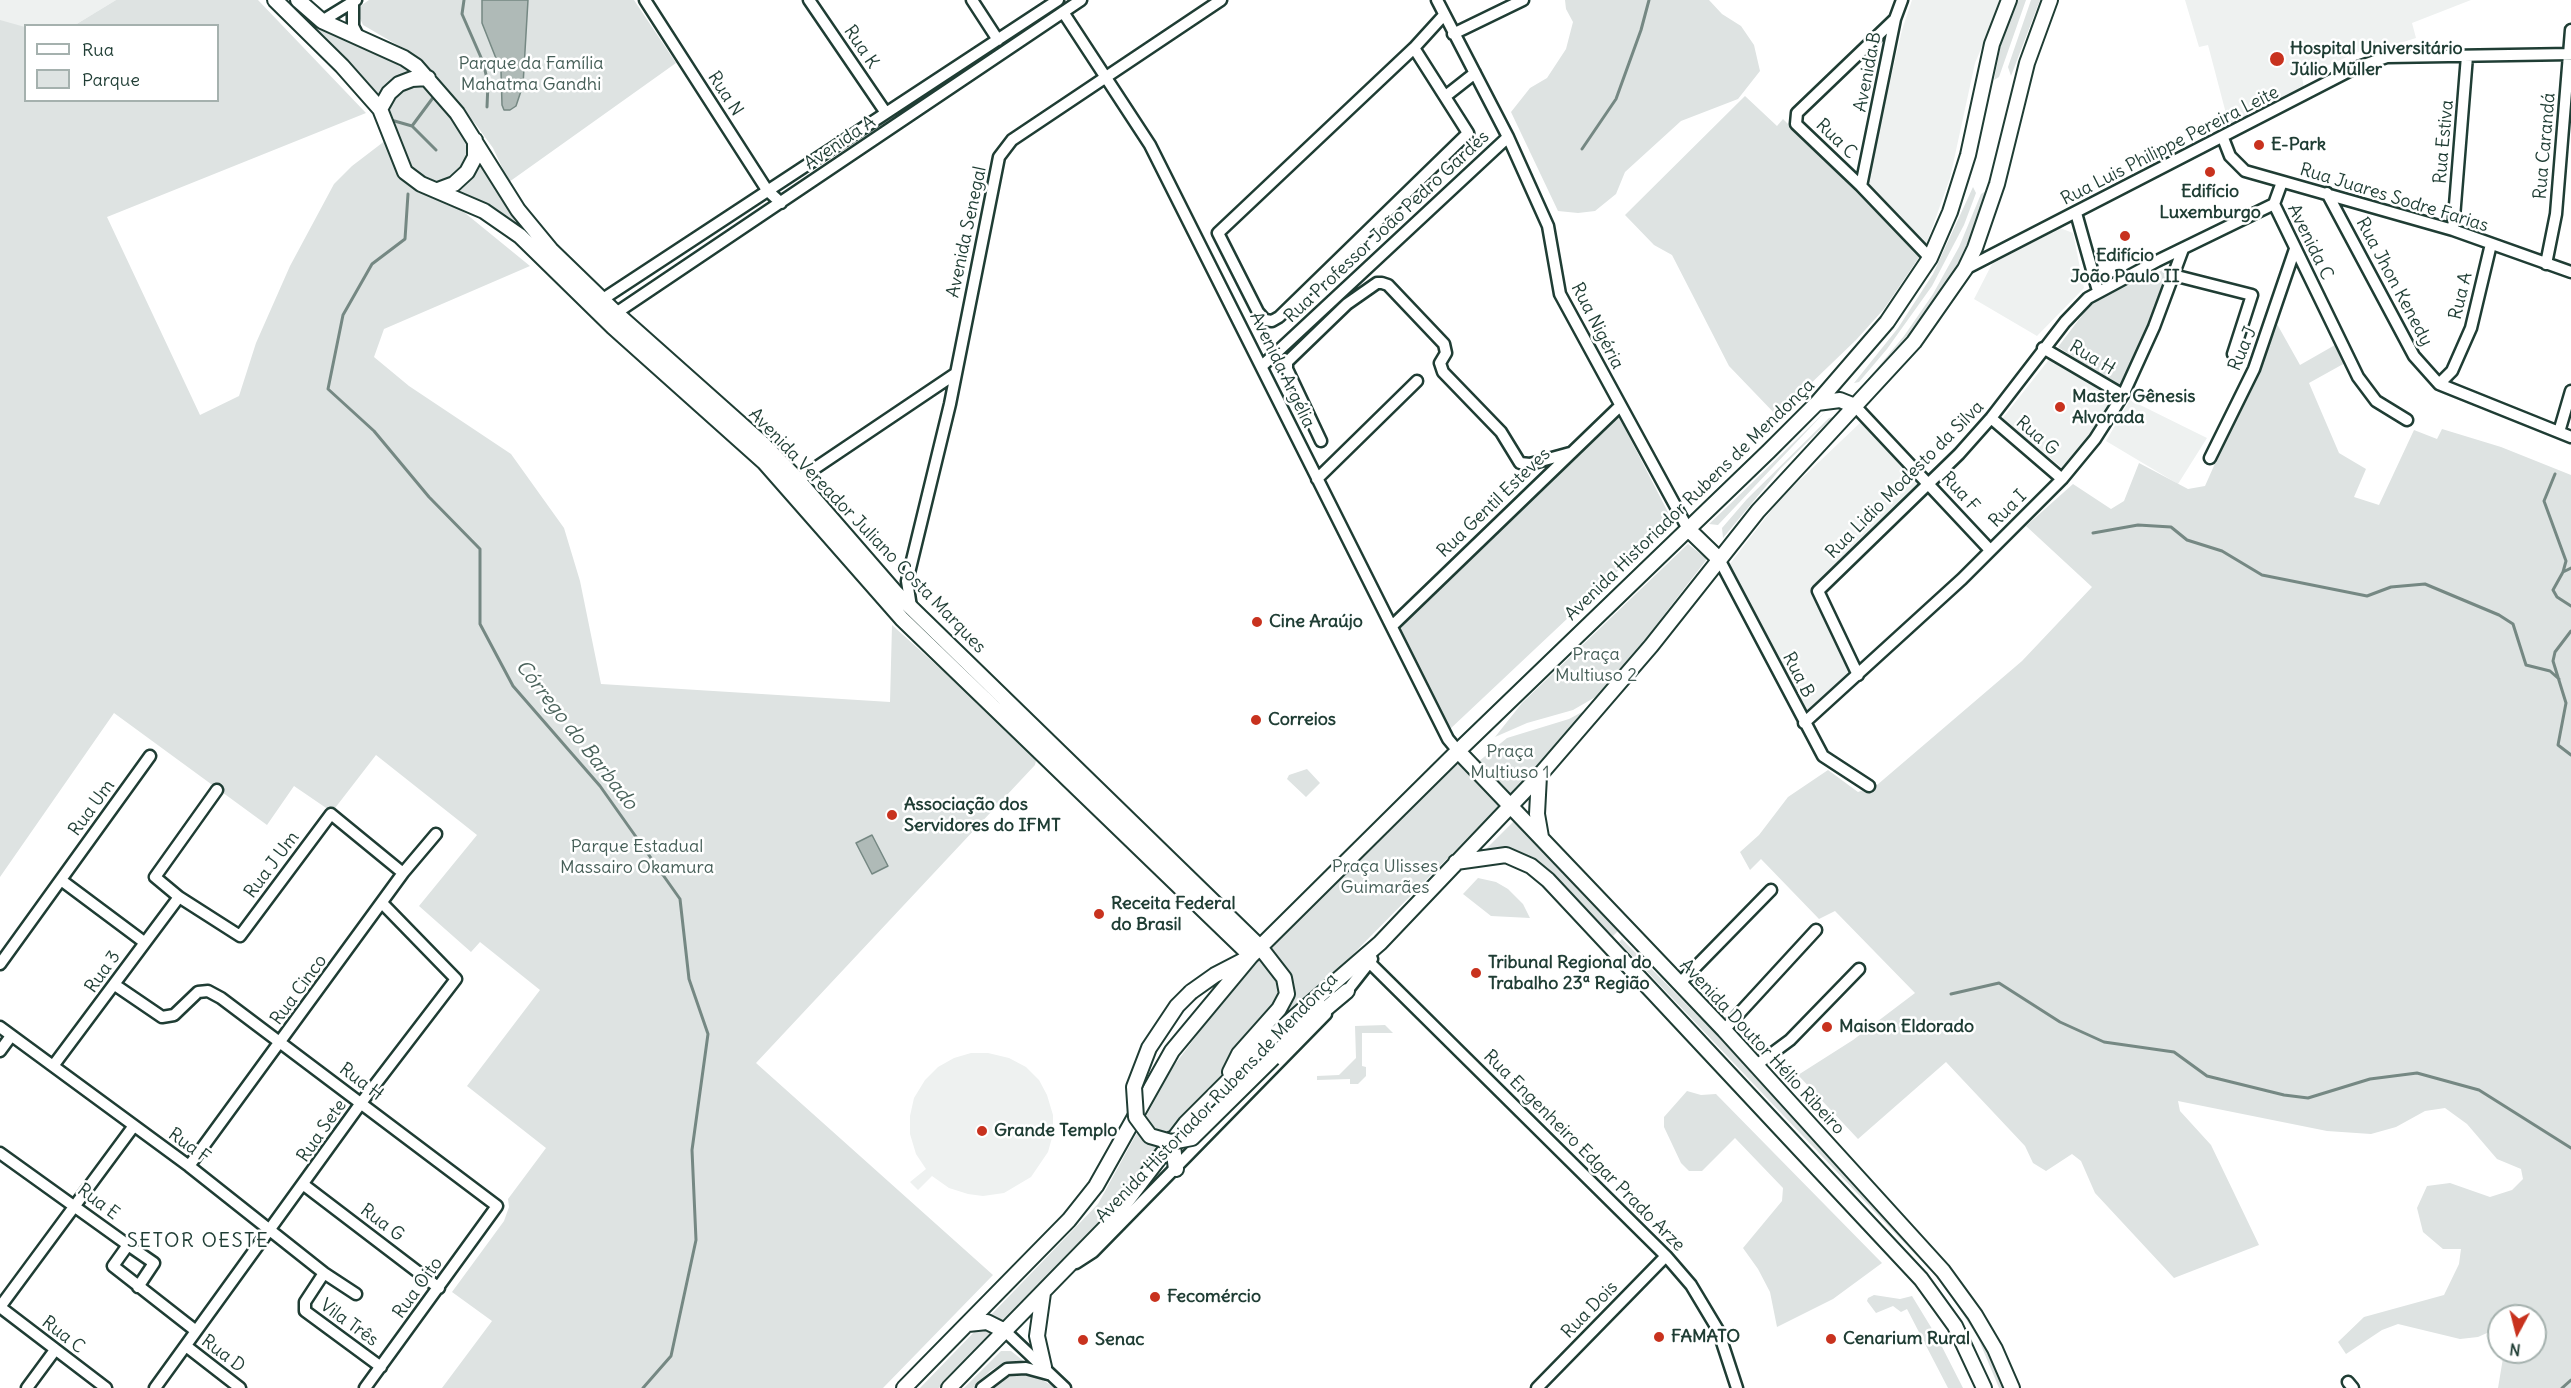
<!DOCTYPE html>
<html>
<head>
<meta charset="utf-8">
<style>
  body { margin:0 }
  #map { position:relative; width:2571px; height:1388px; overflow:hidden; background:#fff; font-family:Delius,sans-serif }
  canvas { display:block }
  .legend { position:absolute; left:24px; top:24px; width:195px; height:78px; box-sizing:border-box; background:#fff; border:2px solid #a5b1ae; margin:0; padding:8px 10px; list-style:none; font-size:18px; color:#1f3d34 }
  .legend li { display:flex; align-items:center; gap:12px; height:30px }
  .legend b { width:30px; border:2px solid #a5b1ae }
  .north { position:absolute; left:2487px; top:1304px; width:60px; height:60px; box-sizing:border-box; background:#fff; border:2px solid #a5b1ae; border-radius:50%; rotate:187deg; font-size:16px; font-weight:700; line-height:24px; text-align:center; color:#1f3d34 }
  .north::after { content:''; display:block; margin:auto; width:21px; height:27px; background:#c8321e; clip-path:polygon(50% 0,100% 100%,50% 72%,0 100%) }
</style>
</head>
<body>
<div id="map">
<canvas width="2571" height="1388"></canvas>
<ul class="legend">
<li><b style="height:8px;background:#fff"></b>Rua</li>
<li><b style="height:16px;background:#dee3e2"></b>Parque</li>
</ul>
<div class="north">N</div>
</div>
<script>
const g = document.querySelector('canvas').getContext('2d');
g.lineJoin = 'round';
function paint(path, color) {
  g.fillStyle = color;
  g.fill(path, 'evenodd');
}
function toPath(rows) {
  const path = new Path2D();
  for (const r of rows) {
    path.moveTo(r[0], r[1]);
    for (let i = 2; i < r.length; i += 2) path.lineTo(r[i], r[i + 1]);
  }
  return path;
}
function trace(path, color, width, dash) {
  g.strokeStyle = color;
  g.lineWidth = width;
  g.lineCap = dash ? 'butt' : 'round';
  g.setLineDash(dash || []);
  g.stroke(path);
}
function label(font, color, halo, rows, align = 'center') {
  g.font = font + ' Delius,sans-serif';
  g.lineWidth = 5;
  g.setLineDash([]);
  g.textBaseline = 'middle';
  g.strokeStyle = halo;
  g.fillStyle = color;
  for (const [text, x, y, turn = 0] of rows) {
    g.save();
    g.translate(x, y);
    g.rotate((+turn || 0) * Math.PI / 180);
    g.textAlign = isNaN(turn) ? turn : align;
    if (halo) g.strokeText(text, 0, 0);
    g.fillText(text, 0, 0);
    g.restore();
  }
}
paint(toPath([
  [0,0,116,0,75,25,26,26,25,56,0,72],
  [1912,0,2002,0,1975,63,1950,178,1926,245,1866,185,1902,30],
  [2185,0,2471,0,2412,23,2416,38,2378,50,2376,44,2302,77,2304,88,2229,125,2208,45,2199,47],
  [2060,228,2073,233,2084,288,2037,336,1974,299,1992,264],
  [2051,357,2116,395,2066,471,2002,419],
  [2130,400,2207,438,2178,484,2106,441],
  [1861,422,1923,485,1817,590,1856,674,1808,714,1729,565,1780,499],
  [971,1053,988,1053,1009,1058,1026,1067,1039,1080,1047,1095,1053,1115,1053,1134,1048,1152,1031,1177,1004,1193,983,1196,968,1194,949,1188,932,1176,918,1190,910,1182,926,1169,916,1154,910,1134,910,1116,914,1098,925,1080,938,1067,954,1058]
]), '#eef1f0');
paint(toPath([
  [116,0,258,0,366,113,107,217,200,415,239,396,256,343,290,266,334,184,352,166,386,140,402,174,454,204,530,266,384,329,374,357,409,386,511,454,564,528,580,581,601,684,890,702,892,625,1037,756,1035,765,756,1063,993,1275,883,1388,442,1388,492,1321,452,1292,504,1221,509,1207,508,1199,546,1148,467,1086,540,990,480,942,471,952,419,906,477,835,376,755,332,812,294,786,267,825,114,713,0,877,0,20,25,27,26,100,218,100,218,26,75,25],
  [279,0,289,0,315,24,406,63,419,75,380,102],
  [369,0,634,0,676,63,509,182,493,148,477,126,428,68,406,50,363,25,357,12,359,7],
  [1565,0,1709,0,1722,14,1741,26,1754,45,1760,71,1738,99,1681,121,1625,172,1616,194,1595,211,1578,213,1558,211,1511,112,1530,88,1547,78,1566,49,1573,22,1566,9],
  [2018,0,2026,0,1999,77,1994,80,2001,44],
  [2031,0,2040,0,2011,76,2008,67],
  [426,84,468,135,470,157,455,179,438,184,427,183,409,168,387,110,401,91,415,85],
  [1745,96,1777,126,1783,119,1920,256,1884,309,1856,340,1777,416,1729,366,1672,255,1654,245,1625,215],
  [482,155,517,221,538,248,456,192,472,178],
  [1973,187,1976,193,1964,225,1932,286,1887,349,1859,382,1854,383,1898,328,1933,274],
  [1986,191,1983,208,1972,238,1945,288,1905,343,1862,390,1863,385,1904,336,1933,294,1959,247,1981,194],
  [2163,270,2167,272,2162,297,2122,388,2058,347,2093,301],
  [2277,324,2300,365,2335,345,2345,363,2309,383,2339,453,2366,469,2354,497,2379,505,2414,430,2437,439,2442,429,2501,447,2571,475,2571,1388,2498,1388,2504,1352,2535,1352,2535,1316,2499,1316,2499,1331,2496,1329,2478,1337,2460,1339,2398,1324,2382,1330,2346,1354,2338,1342,2364,1317,2444,1295,2459,1264,2461,1249,2443,1249,2423,1232,2417,1208,2427,1186,2450,1183,2490,1197,2512,1190,2523,1179,2521,1169,2497,1159,2467,1124,2445,1108,2425,1111,2396,1127,2371,1134,2327,1131,2178,1101,2180,1111,2211,1145,2259,1245,2174,1278,2095,1193,2081,1161,2072,1154,2046,1171,2033,1163,2025,1146,1946,1062,1858,1139,1798,1075,1853,1040,1915,993,1835,911,1819,919,1761,859,1750,870,1740,852,1759,835,1788,797,1828,770,1858,792,1877,785,2022,661,2092,587,2026,526,2073,484,2111,509,2124,501,2139,463,2188,489,2205,486],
  [1826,411,1718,525,1709,524,1728,506],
  [1619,417,1672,520,1449,730,1399,629],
  [1833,417,1781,468,1723,538,1722,528,1747,499,1829,418],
  [1688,544,1707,559,1613,681,1599,695,1573,710,1527,723,1495,737,1522,703],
  [1584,711,1588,715,1510,795,1478,762,1507,738,1569,719],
  [1459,764,1500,805,1362,945,1001,1325,988,1318,1098,1204,1173,1067,1212,1015,1280,936,1452,765],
  [1307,769,1320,783,1306,797,1287,779,1289,775],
  [1516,819,1620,929,1613,936,1539,861,1513,851,1485,850],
  [1478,878,1496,882,1508,889,1523,904,1530,918,1491,916,1463,894],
  [1622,939,1700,1018,1719,1032,1943,1272,2011,1388,1999,1388,1978,1338,1945,1286,1619,942],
  [1385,1025,1393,1033,1362,1033,1362,1066,1366,1067,1366,1076,1358,1084,1350,1084,1350,1079,1317,1080,1317,1076,1339,1075,1356,1058,1355,1026],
  [1687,1091,1701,1095,1716,1094,1882,1263,1833,1299,1777,1327,1770,1292,1758,1269,1743,1248,1782,1201,1783,1188,1735,1138,1702,1171,1689,1171,1681,1163,1664,1127,1664,1117],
  [1874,1295,1900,1299,1912,1296,1937,1337,1963,1388,1948,1388,1907,1309,1901,1312,1893,1306,1876,1313,1867,1301,1868,1298],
  [977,1329,988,1329,994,1332,939,1388,920,1388],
  [1001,1351,1011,1351,1025,1362,1003,1363,990,1371,973,1388,964,1388],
  [1015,1372,1032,1374,1056,1388,988,1388,1001,1375]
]), '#dee3e2');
const water = toPath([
  [482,0,528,0,523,85,516,106,510,110,504,110,502,105,501,71,482,23,482,0],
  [872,835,888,866,872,874,856,843,872,835]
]);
paint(water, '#afbab7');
trace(water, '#758883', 1.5);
trace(toPath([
  [464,0,462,14,483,62,488,83,487,107],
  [391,120,412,126,435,95],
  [412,126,436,150],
  [1582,149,1616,99,1641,30,1649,0],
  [408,194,405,239,372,264,343,315,328,389,374,431,429,497,480,549,480,624,513,686,600,786,680,899,689,979,708,1034,692,1150,696,1240,671,1356,643,1388],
  [2555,474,2544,501,2566,561,2563,572],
  [2093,533,2138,525,2171,527,2187,540,2222,551,2262,575,2367,596,2391,587,2425,584,2499,615,2513,624,2526,665,2550,671,2559,679],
  [2571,568,2563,572,2553,590,2557,597,2571,606],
  [2571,631,2555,652,2553,661,2566,703,2558,745,2571,755],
  [1951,994,1999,983,2060,1022,2104,1042,2174,1052,2207,1076,2284,1095,2308,1098,2370,1079,2417,1073,2479,1090,2571,1148],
  [2562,1388,2571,1380]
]), '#758883', 3);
const minor = toPath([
  [645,0,767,190,781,203],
  [809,0,886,113],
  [972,0,998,40],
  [1437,0,1508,137,1548,226,1560,294,1688,529],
  [353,2,353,26,358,36],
  [1063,12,1150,145,1448,739,1458,751],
  [1895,19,1797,113,1796,124,1861,186,1930,258],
  [322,21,356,0],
  [1453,34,1523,0],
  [1414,48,1468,133,1279,317,1272,321,1265,320,1258,312,1218,233,1414,48,1444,15],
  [1447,95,1475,73],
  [2223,138,2230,156,2245,171,2453,230,2571,272],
  [1861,186,1895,19,1902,0],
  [2327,193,2414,356,2439,384,2571,437],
  [2274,204,2358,377,2376,401,2407,420],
  [2274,204,2282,182],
  [2076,213,2098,291],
  [2453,230,2467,56],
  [2546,264,2556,214,2571,30],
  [1965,269,2355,68,2387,57,2571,54],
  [2173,275,2252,295,2233,354],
  [603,299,1058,0],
  [616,313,1081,0],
  [2043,348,2123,395],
  [1262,366,1508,137],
  [2439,384,2452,371,2471,328,2491,244],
  [1855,406,1990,550],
  [1991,418,2062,479],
  [2559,432,2571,391],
  [1321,441,1287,369,1287,362,1347,304,1377,283,1382,283,1388,285,1444,344,1446,353,1440,363,1443,372,1501,432,1520,463,1530,464,1570,453],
  [2210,458,2254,369,2295,249],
  [1317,479,1417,381],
  [793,483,955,374],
  [1719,559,1823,756,1869,786],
  [911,607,907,581,950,404,999,157,1012,140,1221,0],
  [1392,626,1620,406],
  [1858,675,1818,591,1959,454,1991,418,2065,322,2088,298,2157,261,2274,204],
  [1804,723,1962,579,2062,479,2095,439,2123,395,2154,327,2183,249],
  [217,790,155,877,179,897,240,936,331,814,403,873],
  [61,880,144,942],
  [1370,963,1666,1256,1691,1285,1718,1330,1737,1388],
  [0,964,150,756],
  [1679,984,1771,890],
  [115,985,162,1017,174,1015,198,992,208,991,221,998,497,1206,365,1388],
  [1343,996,1372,959],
  [0,1027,189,1166,324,1273,356,1294],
  [1724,1030,1816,930],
  [0,1051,11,1036],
  [53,1066,179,897],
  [1755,1066,1790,1040,1859,969],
  [0,1153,128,1245,113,1266,196,1331],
  [189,1166,403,873,436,834],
  [304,1185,439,1288],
  [128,1245,154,1263,138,1287],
  [1076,1263,1093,1252,1326,1014],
  [324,1273,305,1302,305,1311,381,1367],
  [0,1307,133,1127],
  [0,1307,106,1388],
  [1005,1331,1065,1388],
  [186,1346,240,1388],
  [2348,1382,2353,1388],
  [27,1388,55,1350],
  [155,1388,361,1103,456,979,383,904],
  [982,1388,1007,1369,1026,1368,1048,1374],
  [1537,1388,1666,1256]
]);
const major = toPath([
  [275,0,342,66,380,109,405,172,421,184,484,211,520,236,613,327,764,462,902,619,1251,956],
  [298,0,322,21,404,58,416,66,457,113,518,210,551,250,616,313,762,443,797,479,896,593,1260,947,1284,978,1287,994,1279,1009,1239,1054,1230,1072],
  [380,109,389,93,399,84,412,79,428,78],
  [438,190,454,184,467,172,475,157,475,140],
  [1817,403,1840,400,1855,406],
  [1688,529,1719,559],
  [1458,751,1724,1030,1943,1271,1975,1315,1995,1349,2012,1388],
  [1539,776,1537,814,1541,837],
  [1456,862,1506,855,1531,866,1548,880,1921,1279,1955,1326,1984,1388],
  [1191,992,1215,975,1244,960],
  [1316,1017,1347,991],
  [1273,1058,1319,1006],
  [1172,1139,1176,1169],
  [1043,1293,1037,1336,1044,1367],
  [968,1324,987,1322,1005,1331],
  [904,1388,1069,1220,1096,1186,1172,1051,1251,956,1458,751,1769,451,1817,403,1887,322,1930,258,1950,212,1968,155,1992,44,2009,0],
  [949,1388,1109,1224,1186,1123,1275,1034,1380,943,1539,776,1651,646,1758,511,1914,342,1965,269,1975,248,1997,184,2027,63,2050,0]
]);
trace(minor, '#1f3d34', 15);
trace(major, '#1f3d34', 18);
trace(minor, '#fff', 10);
trace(major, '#fff', 14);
const majorBridge = toPath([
  [1191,992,1177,1006,1149,1048,1134,1087,1136,1117,1150,1136,1171,1142,1192,1138,1273,1058]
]);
trace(majorBridge, '#1f3d34', 18, []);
trace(majorBridge, '#fff', 14);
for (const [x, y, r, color] of [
  [2277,59,8,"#c8321e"],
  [2259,145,6,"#c8321e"],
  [2210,172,6,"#c8321e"],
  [2125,236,6,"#c8321e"],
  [2060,407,6,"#c8321e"],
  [1257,622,6,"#c8321e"],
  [1256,720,6,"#c8321e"],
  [892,815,6,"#c8321e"],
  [1099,914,6,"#c8321e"],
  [1476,973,6,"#c8321e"],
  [1827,1027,6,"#c8321e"],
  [982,1131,6,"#c8321e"],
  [1155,1297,6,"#c8321e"],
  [1659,1337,6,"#c8321e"],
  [1831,1339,6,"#c8321e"],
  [1083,1340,6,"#c8321e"]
]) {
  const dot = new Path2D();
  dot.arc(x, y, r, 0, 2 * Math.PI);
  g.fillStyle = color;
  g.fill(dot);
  trace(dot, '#fff', 2);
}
label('18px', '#1f3d34', '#fff', [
  ["Rua K",861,47,56],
  ["Avenida B",1868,72,-79],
  ["Rua N",725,94,57],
  ["Rua C",1836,139,44],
  ["Rua Estiva",2444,142,-85],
  ["Avenida A",840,143,-34],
  ["Rua Luis Philippe Pereira Leite",2170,146,-27],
  ["Rua Carandá",2545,146,-85],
  ["Rua Juares Sodre Farias",2394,198,17],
  ["Rua Professor João Pedro Gardés",1387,227,-43],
  ["Avenida Senegal",967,232,-78],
  ["Avenida C",2310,242,64],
  ["Rua Jhon Kenedy",2394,282,62],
  ["Rua A",2461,296,-76],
  ["Rua Nigéria",1597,326,63],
  ["Rua J",2243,349,-67],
  ["Rua H",2092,358,31],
  ["Avenida Argélia",1282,370,64],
  ["Rua G",2037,436,41],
  ["Rua Lidio Modesto da Silva",1905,480,-45],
  ["Rua F",1960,492,48],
  ["Avenida Historiador Rubens de Mendonça",1690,500,-44],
  ["Rua Gentil Esteves",1494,503,-44],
  ["Rua I",2008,509,-45],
  ["Avenida Vereador Juliano Costa Marques",867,531,46],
  ["Rua B",1798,675,63],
  ["Rua Um",92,808,-54],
  ["Rua J Um",272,865,-53],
  ["Rua 3",103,972,-55],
  ["Rua Cinco",299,990,-54],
  ["Avenida Doutor Hélio Ribeiro",1762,1047,47],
  ["Rua H",361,1082,37],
  ["Avenida Historiador Rubens de Mendonça",1217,1098,-46],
  ["Rua Sete",322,1131,-55],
  ["Rua F",189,1146,36],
  ["Rua Engenheiro Edgar Prado Arze",1584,1151,45],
  ["Rua E",98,1202,37],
  ["Rua G",382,1223,37],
  ["Rua Oito",418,1288,-54],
  ["Rua Dois",1590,1310,-46],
  ["Vila Três",349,1323,36],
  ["Rua C",63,1335,38],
  ["Rua D",223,1354,37]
]);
label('bold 18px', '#1f3d34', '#fff', [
  ["Hospital Universitário",2290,49],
  ["Júlio Müller",2290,70],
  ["E-Park",2271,145],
  ["Edifício",2210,192,"center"],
  ["Luxemburgo",2210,213,"center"],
  ["Edifício",2125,256,"center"],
  ["João Paulo II",2125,277,"center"],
  ["Master Gênesis",2072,397],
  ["Alvorada",2072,418],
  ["Cine Araújo",1269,622],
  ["Correios",1268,720],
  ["Associação dos",904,805],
  ["Servidores do IFMT",904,826],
  ["Receita Federal",1111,904],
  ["do Brasil",1111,925],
  ["Tribunal Regional do",1488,963],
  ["Trabalho 23ª Região",1488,984],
  ["Maison Eldorado",1839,1027],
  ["Grande Templo",994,1131],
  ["Fecomércio",1167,1297],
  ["FAMATO",1671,1337],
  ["Cenarium Rural",1843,1339],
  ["Senac",1095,1340]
], 'left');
label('18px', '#455e57', '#fff', [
  ["Parque da Família",531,64],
  ["Mahatma Gandhi",531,85],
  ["Praça",1596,655],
  ["Multiuso 2",1596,676],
  ["Praça",1510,752],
  ["Multiuso 1",1510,773],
  ["Parque Estadual",637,847],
  ["Massairo Okamura",637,868],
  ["Praça Ulisses",1385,867],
  ["Guimarães",1385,888]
]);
label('italic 20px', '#4a625b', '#fff', [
  ["Córrego do Barbado",576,735,52]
]);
g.letterSpacing = '1.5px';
label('20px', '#1f3d34', '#fff', [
  ["SETOR OESTE",198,1241]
]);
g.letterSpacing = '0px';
</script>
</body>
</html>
